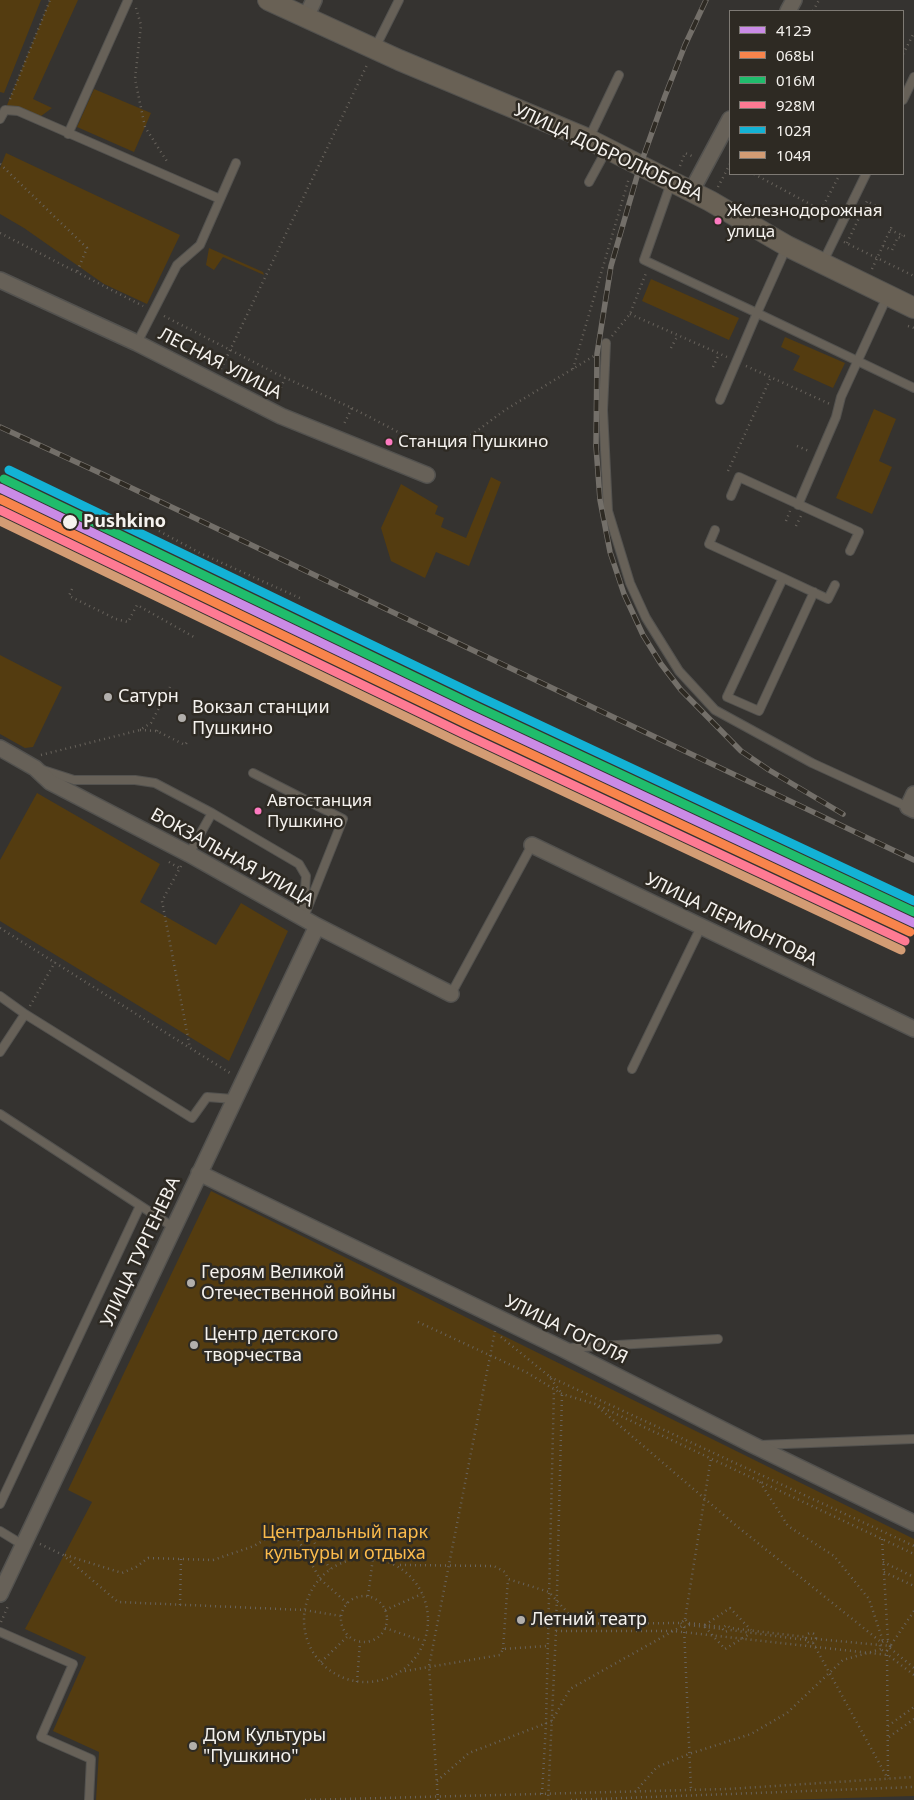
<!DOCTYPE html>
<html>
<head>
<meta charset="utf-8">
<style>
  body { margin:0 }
  #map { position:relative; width:914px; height:1800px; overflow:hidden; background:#353330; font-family:"Noto Sans",sans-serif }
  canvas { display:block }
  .legend { position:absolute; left:729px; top:10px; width:175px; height:165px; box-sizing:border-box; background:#2e2a23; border:1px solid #7e7a74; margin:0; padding:6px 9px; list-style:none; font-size:15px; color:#f5f2ee }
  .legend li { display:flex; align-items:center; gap:10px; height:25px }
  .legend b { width:25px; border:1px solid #7e7a74 }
</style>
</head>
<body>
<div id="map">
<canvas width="914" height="1800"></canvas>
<ul class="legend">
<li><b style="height:6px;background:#ca8be6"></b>412Э</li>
<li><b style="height:6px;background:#f8844c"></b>068Ы</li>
<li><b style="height:6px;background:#20bc6c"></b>016М</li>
<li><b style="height:6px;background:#fe7a93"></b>928М</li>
<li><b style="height:6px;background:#13b2d5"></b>102Я</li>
<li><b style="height:6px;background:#d39c74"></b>104Я</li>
</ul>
</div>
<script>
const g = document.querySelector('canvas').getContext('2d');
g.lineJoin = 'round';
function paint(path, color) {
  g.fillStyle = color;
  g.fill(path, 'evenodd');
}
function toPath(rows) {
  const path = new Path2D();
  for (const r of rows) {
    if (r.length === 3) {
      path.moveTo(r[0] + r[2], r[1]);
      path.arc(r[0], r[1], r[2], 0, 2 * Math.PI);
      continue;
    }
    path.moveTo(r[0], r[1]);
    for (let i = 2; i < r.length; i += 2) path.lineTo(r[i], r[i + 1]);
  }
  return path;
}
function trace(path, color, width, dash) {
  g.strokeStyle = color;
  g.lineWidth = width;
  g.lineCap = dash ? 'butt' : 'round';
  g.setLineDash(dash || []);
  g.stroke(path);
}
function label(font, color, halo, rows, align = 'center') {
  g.font = font + ' "Noto Sans",sans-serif';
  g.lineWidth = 5;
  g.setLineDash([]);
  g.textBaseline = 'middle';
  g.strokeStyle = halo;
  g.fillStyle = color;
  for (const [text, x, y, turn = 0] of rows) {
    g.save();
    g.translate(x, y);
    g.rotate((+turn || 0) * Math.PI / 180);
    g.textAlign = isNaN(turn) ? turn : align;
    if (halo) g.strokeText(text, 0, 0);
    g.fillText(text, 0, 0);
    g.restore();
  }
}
paint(toPath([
  [0,0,41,0,4,93,0,92],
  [50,0,78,0,33,99,52,108,37,119,5,110],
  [94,89,151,113,134,152,77,127],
  [6,153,180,235,147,304,104,284,24,228,0,214,0,168],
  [209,248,263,272,264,275,223,257,214,270,206,265],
  [651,279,739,318,729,340,642,301],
  [785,337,845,363,833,388,793,370,800,356,781,347],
  [874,409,896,419,879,461,892,467,872,514,836,498],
  [491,477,501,482,469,566,436,552,425,578,391,561,381,528,401,484,438,506,435,514,444,518,441,527,466,538],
  [0,655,62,687,33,747,25,748,0,734],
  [37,793,160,864,140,902,216,945,241,903,288,931,229,1061,0,921,0,860],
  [211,1191,914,1539,914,1796,782,1800,96,1800,99,1752,53,1731,86,1657,25,1629,92,1502,68,1490]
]), '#543c10');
const lane = toPath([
  [375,48,399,0],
  [903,100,914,77],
  [0,119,5,110,18,111,220,199],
  [68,134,128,0],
  [589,138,619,75],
  [589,182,607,149],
  [671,183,644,260,757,313,787,246],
  [823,262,866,174],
  [137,343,177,265,200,245,236,163],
  [606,343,603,410,608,511,630,583,646,618,679,671,715,710,812,763,908,807],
  [720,400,757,313,914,388],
  [731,496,739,477,859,532,850,551],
  [798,505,836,417,841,397,887,297],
  [715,530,709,544,783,578,828,599,835,585],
  [783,578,727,697,759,711,814,592],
  [43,770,74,780,135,780,155,783,212,813,299,864,306,876,303,918],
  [253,773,343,819,306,912],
  [189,854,212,813],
  [451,994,532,845],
  [0,996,25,1014,0,1052],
  [25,1014,192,1118,207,1097,233,1099],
  [632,1069,701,927],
  [0,1114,173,1227],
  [567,1348,718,1339],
  [760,1445,914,1439],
  [0,1504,140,1206],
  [0,1531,23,1545],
  [0,1632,73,1664,41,1737,91,1759,89,1800]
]);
const street = toPath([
  [788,11,794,0],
  [306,17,314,0],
  [691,192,730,119],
  [0,280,137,343,281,416,427,475],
  [0,748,35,768,50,782,189,854,317,926,451,994],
  [914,794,908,807,914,810],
  [532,845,914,1029],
  [199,1173,563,1349,753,1445,914,1523],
  [0,1594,317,926]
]);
const secondary = toPath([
  [268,0,399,60,588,139,710,201,787,246,914,308]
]);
trace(lane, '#53524f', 10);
trace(street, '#53524f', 18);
trace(secondary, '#53524f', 22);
trace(toPath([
  [136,8,141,25,135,79,145,127,168,163],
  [813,11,819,0],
  [903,54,914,33],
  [10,99,50,0],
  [0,164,87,248,77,272],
  [680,166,685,153,694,157],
  [754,174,834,217],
  [718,187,730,164],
  [821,210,840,174],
  [890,230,907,237],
  [0,233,143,306],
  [844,242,914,276],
  [847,243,867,201,876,206],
  [883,246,892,250,898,237,901,238,902,235],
  [872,269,892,226],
  [630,314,727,357],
  [164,316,279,375,352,408,343,426],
  [908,326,914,328],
  [612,336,630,314,646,273],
  [671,348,678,335],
  [746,366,830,404],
  [713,367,719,354],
  [221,369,368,63],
  [573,369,629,178],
  [277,397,285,378],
  [352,408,427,447,470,436,505,410,594,356],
  [797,446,809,451],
  [728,471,771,377],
  [786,521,790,511],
  [796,526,801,516],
  [159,531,200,553,302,599],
  [72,589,69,596,116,619,128,622,137,605,194,637],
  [140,730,157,731,185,745,188,741],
  [157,731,160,727],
  [41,755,140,730,151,723,170,687],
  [169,862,179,868],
  [181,866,162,901,190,1048,230,1073],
  [0,928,190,1048],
  [30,1006,55,962],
  [418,1322,526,1372,562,1394,595,1404,914,1554],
  [501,1337,549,1376,562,1394,556,1631,548,1800],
  [550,1377,914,1546],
  [598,1407,733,1523,881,1642],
  [760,1482,788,1526,834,1556,869,1599,883,1641],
  [291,1527,320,1579,347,1603],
  [882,1539,888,1641],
  [40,1544,63,1555,118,1602,304,1610,341,1616],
  [65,1555,122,1573,136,1567,148,1558,213,1560,254,1546,266,1539,277,1527,305,1527,330,1569],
  [366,1620,62],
  [883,1562,914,1577],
  [400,1565,494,1566,505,1572,508,1579,549,1592,577,1623],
  [884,1572,914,1586],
  [364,1619,23],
  [368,1596,373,1558],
  [180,1605,181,1559],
  [385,1610,422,1594],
  [685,1619,711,1458],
  [1,1622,8,1606],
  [689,1623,722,1627],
  [548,1624,681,1623,685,1619,689,1624,685,1627,681,1623],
  [689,1625,722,1629],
  [705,1625,730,1608,751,1630],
  [684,1627,691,1790],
  [705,1627,725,1649,751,1633],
  [385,1628,423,1641],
  [556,1631,673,1631,888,1655,914,1675],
  [811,1638,5],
  [806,1638,891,1646],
  [806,1640,730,1630,725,1632,722,1628,727,1625,730,1628,806,1637],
  [885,1646,5],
  [813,1643,888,1779],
  [891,1645,914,1611],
  [890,1648,914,1668],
  [503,1649,508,1579],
  [887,1650,888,1777],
  [321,1662,348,1636],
  [405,1671,500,1655,503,1649,547,1646],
  [357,1682,360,1642],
  [888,1726,914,1707],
  [889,1737,914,1719],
  [437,1781,469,1753,552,1721,570,1689,682,1626],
  [635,1792,657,1767,689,1754,751,1734,787,1713,843,1660,881,1649],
  [542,1794,546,1724,554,1389],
  [305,1800,728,1789,914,1777],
  [438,1800,429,1666,495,1331],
  [571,1800,914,1787]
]), '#68635c', 2.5, [1, 4]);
trace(lane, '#676158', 8);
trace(street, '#676158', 15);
trace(secondary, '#696155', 20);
const rail = toPath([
  [706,0,685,45,665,96,640,166,611,266,597,354,596,446,600,500,610,552,624,594,643,635,661,664,681,690,741,751,769,770,843,814],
  [0,427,100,473,914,860]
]);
trace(rail, '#736f69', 5.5);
trace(rail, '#2e2a23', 4, [11]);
trace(toPath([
  [0,488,471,715,914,923]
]), '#ca8be6', 9);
trace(toPath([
  [0,499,467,724,910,932]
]), '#f8844c', 9);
trace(toPath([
  [4,479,475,706,914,912]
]), '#20bc6c', 9);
trace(toPath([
  [0,510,462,733,905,941]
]), '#fe7a93', 9);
trace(toPath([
  [9,470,480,697,914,901]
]), '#13b2d5', 9);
trace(toPath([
  [0,521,458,742,901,950]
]), '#d39c74', 9);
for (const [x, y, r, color] of [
  [718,221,4.5,"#fe7ac1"],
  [389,442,4.5,"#fe7ac1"],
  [70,522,8,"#f5f2ee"],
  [108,697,5,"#b2afac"],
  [182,718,5,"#b2afac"],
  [258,811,4.5,"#fe7ac1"],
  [191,1283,5,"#b2afac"],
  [194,1345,5,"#b2afac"],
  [521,1620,5,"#b2afac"],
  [193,1746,5,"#b2afac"]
]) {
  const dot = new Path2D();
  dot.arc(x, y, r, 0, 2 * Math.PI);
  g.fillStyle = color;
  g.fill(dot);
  trace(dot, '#2e2a23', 2);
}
label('17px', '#f5f2ee', '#2e2a23', [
  ["Железнодорожная",727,211],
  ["улица",727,232],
  ["Станция Пушкино",398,442],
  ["Автостанция",267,801],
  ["Пушкино",267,822]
], 'left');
label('18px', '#f5f2ee', '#2e2a23', [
  ["УЛИЦА ДОБРОЛЮБОВА",608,153,25],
  ["ЛЕСНАЯ УЛИЦА",220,364,27],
  ["ВОКЗАЛЬНАЯ УЛИЦА",232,858,29],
  ["УЛИЦА ЛЕРМОНТОВА",731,920,26],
  ["УЛИЦА ТУРГЕНЕВА",141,1252,-65],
  ["УЛИЦА ГОГОЛЯ",566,1330,26]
]);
label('bold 18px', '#f5f2ee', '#2e2a23', [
  ["Pushkino",83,522]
], 'left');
label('18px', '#f5f2ee', '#2e2a23', [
  ["Сатурн",118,697],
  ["Вокзал станции",192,708],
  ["Пушкино",192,729],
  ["Героям Великой",201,1273],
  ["Отечественной войны",201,1294],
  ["Центр детского",204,1335],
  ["творчества",204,1356],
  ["Летний театр",531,1620],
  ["Дом Культуры",203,1736],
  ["\"Пушкино\"",203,1757]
], 'left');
label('18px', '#faba4b', '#2e2a23', [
  ["Центральный парк",345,1533],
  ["культуры и отдыха",345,1554]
]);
</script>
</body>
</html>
